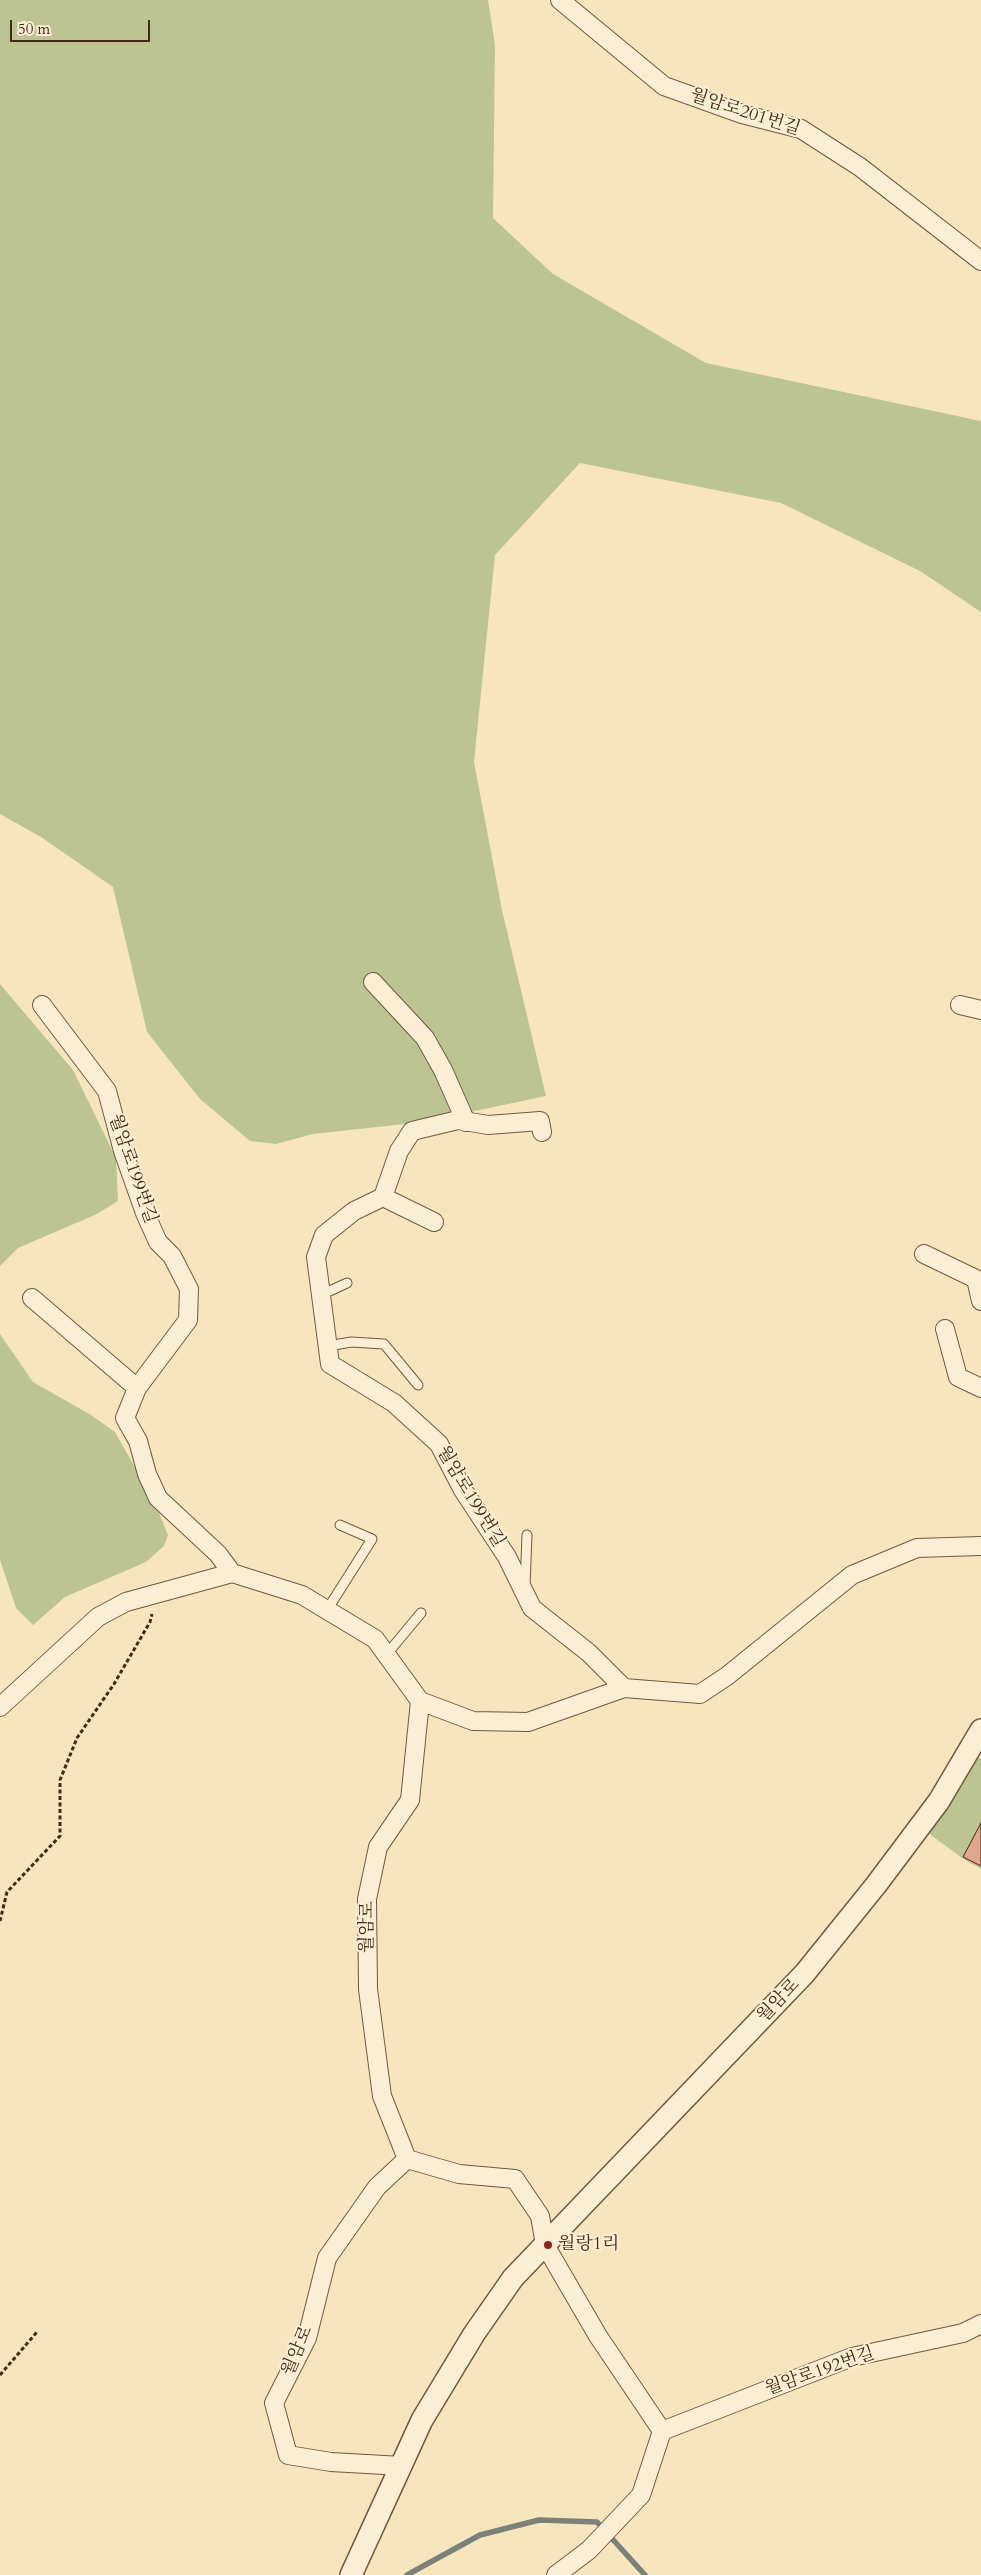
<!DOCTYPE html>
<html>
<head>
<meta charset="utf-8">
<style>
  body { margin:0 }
  #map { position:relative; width:981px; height:2575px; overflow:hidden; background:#f7e6bd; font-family:Cardo,serif }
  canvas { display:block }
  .scale { position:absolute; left:10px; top:20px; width:140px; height:22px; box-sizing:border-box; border:2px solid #412a15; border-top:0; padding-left:6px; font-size:15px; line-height:18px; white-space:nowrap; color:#412a15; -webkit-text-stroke:4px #faefd4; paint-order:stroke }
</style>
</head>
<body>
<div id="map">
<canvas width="981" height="2575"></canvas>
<div class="scale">50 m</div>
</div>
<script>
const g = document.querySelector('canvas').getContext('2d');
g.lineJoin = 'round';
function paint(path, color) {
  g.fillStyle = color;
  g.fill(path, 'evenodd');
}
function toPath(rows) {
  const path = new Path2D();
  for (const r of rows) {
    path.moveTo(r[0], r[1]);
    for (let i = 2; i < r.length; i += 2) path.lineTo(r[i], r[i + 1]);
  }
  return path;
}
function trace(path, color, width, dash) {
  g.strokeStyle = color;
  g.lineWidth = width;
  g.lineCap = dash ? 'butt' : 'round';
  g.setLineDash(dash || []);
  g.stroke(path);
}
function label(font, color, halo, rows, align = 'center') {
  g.font = font + ' Cardo,"Noto Serif KR",serif';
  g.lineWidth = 4;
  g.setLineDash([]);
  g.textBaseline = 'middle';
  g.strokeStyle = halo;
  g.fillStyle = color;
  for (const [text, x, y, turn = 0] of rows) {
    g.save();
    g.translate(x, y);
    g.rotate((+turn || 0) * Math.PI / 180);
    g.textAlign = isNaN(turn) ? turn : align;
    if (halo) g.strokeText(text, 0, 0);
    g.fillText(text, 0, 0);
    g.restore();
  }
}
paint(toPath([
  [0,0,488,0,495,45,493,218,553,274,706,363,981,421,981,612,920,571,781,503,580,463,495,555,474,762,502,910,546,1096,423,1122,313,1134,276,1144,250,1141,200,1099,147,1032,113,887,41,837,0,814],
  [0,984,73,1070,116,1158,118,1201,97,1214,18,1248,0,1266],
  [0,1334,33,1382,91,1415,115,1432,156,1505,168,1535,164,1546,146,1562,65,1597,33,1625,16,1608,0,1560],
  [968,1753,981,1759,981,1869,962,1858,920,1827]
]), '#bcc592');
trace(toPath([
  [407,2575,480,2535,539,2520,597,2522,645,2575]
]), '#7b8279', 5.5);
const building = toPath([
  [981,1823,981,1866,963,1857,981,1823]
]);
paint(building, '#e0a78d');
trace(building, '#412a15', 1);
const service = toPath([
  [321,1295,347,1283],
  [328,1346,351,1342,384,1344,418,1385],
  [525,1586,527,1535],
  [327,1610,372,1539,340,1525],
  [386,1655,421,1613]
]);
const minor = toPath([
  [560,0,664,86,742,114,801,129,860,167,981,261],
  [373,982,425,1038,443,1070,466,1122],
  [42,1005,107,1091,123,1151,145,1213,158,1242,172,1256,189,1289,188,1320,137,1388],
  [960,1005,981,1010],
  [383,1197,399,1151,412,1131,458,1120,488,1125,540,1121,542,1132],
  [434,1222,383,1197,354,1211,324,1235,316,1257,330,1364,394,1403,439,1444,463,1490,507,1557,532,1608,589,1653,624,1688],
  [924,1254,976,1279,981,1301],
  [32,1298,137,1388,125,1418,138,1441,147,1474,158,1498,218,1554,232,1573],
  [945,1329,958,1377,981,1388],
  [0,1707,98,1617,126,1602,232,1573,302,1595,375,1639,420,1701,473,1721,528,1722,624,1688,700,1694,727,1676,852,1575,917,1548,981,1546],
  [407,2159,382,2096,368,1989,367,1899,378,1847,410,1800,420,1701],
  [662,2431,852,2357,963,2333,981,2324],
  [402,2466,331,2462,288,2455,274,2403,307,2338,327,2258,377,2187,407,2159,459,2174,515,2179,540,2216,545,2245,598,2336,662,2431,641,2495,589,2550,556,2575]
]);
const tertiary = toPath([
  [351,2575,422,2420,474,2334,513,2278,805,1973,876,1885,939,1801,981,1730]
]);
trace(service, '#6e593f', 11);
trace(minor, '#6e593f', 20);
trace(tertiary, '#6e593f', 24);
trace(toPath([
  [0,1921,7,1892,60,1836,60,1780,77,1738,114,1684,150,1622,152,1614],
  [0,2375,37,2332]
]), '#412a15', 3, [4, 2.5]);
trace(service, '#faefd4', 9);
trace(minor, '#faefd4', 18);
trace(tertiary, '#faefd4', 21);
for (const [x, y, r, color] of [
  [548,2245,5,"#8f2418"]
]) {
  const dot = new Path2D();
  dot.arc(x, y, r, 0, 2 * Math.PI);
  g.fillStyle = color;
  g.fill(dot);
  trace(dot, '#faefd4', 2);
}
label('18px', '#412a15', '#faefd4', [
  ["월암로201번길",745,113,18],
  ["월암로199번길",132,1169,71],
  ["월암로199번길",470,1497,59],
  ["월암로",368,1927,-89],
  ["월암로",779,2001,-46],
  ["월암로",298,2351,-67],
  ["월암로192번길",820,2372,-19]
]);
label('18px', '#412a15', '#faefd4', [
  ["월랑1리",558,2245]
], 'left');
</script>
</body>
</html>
